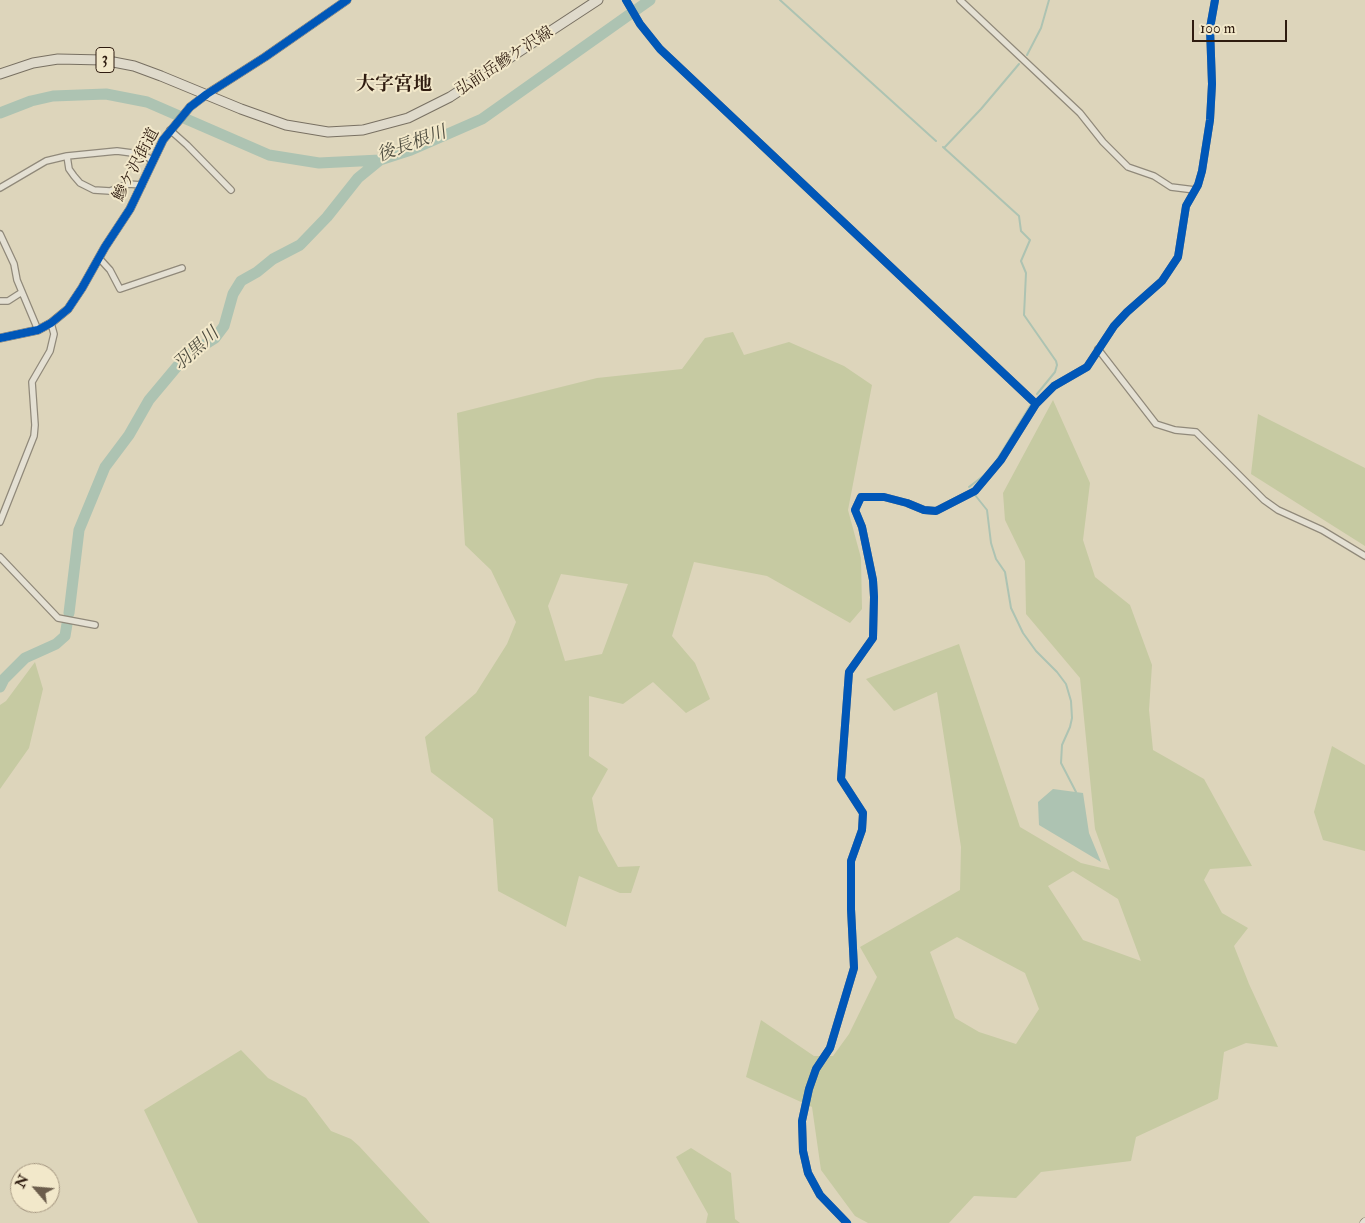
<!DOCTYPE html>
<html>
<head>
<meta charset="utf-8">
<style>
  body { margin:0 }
  #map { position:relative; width:1365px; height:1223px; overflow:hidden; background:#ddd5bb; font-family:"IM FELL Double Pica",serif }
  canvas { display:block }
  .north { position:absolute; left:10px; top:1163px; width:50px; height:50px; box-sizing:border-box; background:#f2e8ca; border:1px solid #a49680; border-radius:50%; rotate:297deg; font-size:14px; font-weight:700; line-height:20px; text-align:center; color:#2f1c10 }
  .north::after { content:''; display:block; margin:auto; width:18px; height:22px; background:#6c5d4c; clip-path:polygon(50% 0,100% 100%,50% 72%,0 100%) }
  .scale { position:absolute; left:1192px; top:20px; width:95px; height:22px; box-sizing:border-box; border:2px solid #2f1c10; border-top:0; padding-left:6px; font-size:15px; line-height:18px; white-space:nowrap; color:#2f1c10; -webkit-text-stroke:4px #f2e8ca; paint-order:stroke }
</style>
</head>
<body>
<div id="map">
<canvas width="1365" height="1223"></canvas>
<div class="north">N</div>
<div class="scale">100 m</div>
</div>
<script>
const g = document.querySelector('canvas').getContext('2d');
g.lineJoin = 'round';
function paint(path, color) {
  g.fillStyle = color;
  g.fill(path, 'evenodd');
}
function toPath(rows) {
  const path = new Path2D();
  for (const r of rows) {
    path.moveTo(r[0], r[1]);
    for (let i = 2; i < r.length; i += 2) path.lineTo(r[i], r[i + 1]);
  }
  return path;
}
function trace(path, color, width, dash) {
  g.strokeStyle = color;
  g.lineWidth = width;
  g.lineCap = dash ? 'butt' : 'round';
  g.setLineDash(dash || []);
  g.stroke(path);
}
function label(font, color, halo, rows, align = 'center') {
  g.font = font + ' "IM FELL Double Pica","Noto Serif JP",serif';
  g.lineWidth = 4;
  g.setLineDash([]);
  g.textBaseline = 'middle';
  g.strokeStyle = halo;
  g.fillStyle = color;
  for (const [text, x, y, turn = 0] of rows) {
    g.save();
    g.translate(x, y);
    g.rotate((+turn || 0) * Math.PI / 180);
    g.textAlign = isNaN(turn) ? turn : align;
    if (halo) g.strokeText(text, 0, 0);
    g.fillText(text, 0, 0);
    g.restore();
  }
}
paint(toPath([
  [733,332,744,355,789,342,844,366,872,385,848,510,861,558,862,609,850,623,767,576,694,562,672,636,695,663,710,699,686,713,653,682,623,704,589,696,589,756,608,769,592,798,598,831,618,867,640,866,631,893,620,893,579,876,566,927,498,891,493,819,431,772,425,737,476,693,507,644,516,622,491,570,465,545,457,413,597,378,682,369,705,338],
  [561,574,628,584,602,654,565,661,548,606],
  [1053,400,1090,483,1083,540,1095,577,1130,605,1152,665,1149,710,1153,750,1204,779,1252,866,1210,869,1204,880,1222,913,1248,928,1234,946,1249,984,1278,1047,1246,1043,1224,1052,1218,1099,1136,1137,1131,1161,1041,1172,1016,1198,974,1196,949,1223,868,1223,855,1216,821,1170,812,1107,746,1077,761,1020,814,1056,833,1056,849,1034,877,977,860,947,960,890,961,847,937,692,894,711,866,679,959,644,1020,827,1081,863,1110,870,1095,829,1080,678,1026,614,1025,561,1005,520,1003,493],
  [1073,871,1118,899,1141,961,1083,940,1048,886],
  [957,937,1025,973,1039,1009,1016,1044,979,1032,955,1018,930,952],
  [1258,414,1365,468,1365,546,1251,474],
  [35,662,43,689,29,748,0,789,0,705,6,701],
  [1332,746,1365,765,1365,851,1323,840,1314,812],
  [241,1050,268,1078,306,1098,331,1131,351,1139,359,1146,430,1223,198,1223,144,1110],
  [691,1148,731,1173,735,1219,740,1223,706,1223,708,1214,676,1157]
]), '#c6caa2');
paint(toPath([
  [1053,789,1083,793,1089,833,1101,862,1039,825,1038,802]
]), '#adc3b2');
trace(toPath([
  [780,0,936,141],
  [1027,55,1041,28,1049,0],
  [943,147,1019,216,1021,231,1030,240,1021,261,1026,273,1024,315,1056,361,1057,365,1055,372,1037,394],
  [944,148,981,109,1019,64],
  [993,466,1030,406],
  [969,487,987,473],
  [975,495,987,510,991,543,996,559,1005,572,1011,608,1023,633,1036,651,1057,672,1066,684,1071,701,1072,718,1070,727,1062,745,1061,763,1076,792]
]), '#adc3b2', 2);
trace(toPath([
  [0,113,31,101,53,96,106,94,147,102,269,155,319,163,380,160,411,150,482,119,650,0],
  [69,613,79,530,105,467,129,435,149,400,185,357,215,338,224,326,233,294,241,281,257,272,273,259,300,245,327,217,358,178,380,160],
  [0,687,4,679,25,658,56,644,65,636,67,624]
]), '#adc3b2', 11);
const street = toPath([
  [626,0,640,24,660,49,1036,404],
  [960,0,1080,113,1103,142,1128,167,1154,176,1171,187,1195,190],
  [170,130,187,145,231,190],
  [67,156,69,169,74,176,80,183,94,190,110,191,128,184,142,185],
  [0,188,46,161,67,156,117,151,140,154,153,160],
  [0,234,14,264,17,280,38,330],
  [99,258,110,270,120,289,182,268],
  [0,301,8,301,22,292],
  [1098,349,1156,424,1175,430,1196,432,1264,500,1278,510,1322,530,1365,556],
  [0,522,34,436,35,425,32,382,50,351,54,334,51,323],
  [0,557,58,618,95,625],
  [847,1223,820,1195,808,1173,803,1151,802,1121,809,1089,816,1069,830,1048,854,968,851,909,851,861,862,830,863,813,841,779,849,672,873,638,874,597,873,580,862,527,855,510,861,497,884,497,907,503,924,510,936,511,975,491,1001,460,1036,404,1054,386,1087,367,1114,326,1127,312,1162,281,1178,257,1186,206,1198,185,1202,171,1210,120,1212,84,1210,28,1215,0]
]);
const secondary = toPath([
  [0,338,38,330,51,323,68,309,82,288,105,247,130,209,163,140,190,107,207,94,265,57,347,0],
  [1364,1223,1365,1222]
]);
const primary = toPath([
  [0,74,33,63,58,59,103,60,134,66,161,76,241,109,286,125,328,132,363,130,408,118,450,97,598,0]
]);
trace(street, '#90897a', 8);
trace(secondary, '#787062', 9);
trace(primary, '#787062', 11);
trace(street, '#e4e0d3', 5.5);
trace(secondary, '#e4e0d3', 8);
trace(primary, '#dfdacb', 9);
trace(toPath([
  [626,0,640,24,660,49,1036,404],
  [0,338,38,330,51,323,68,309,82,288,105,247,130,209,163,140,190,107,207,94,265,57,347,0],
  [847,1223,820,1195,808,1173,803,1151,802,1121,809,1089,816,1069,830,1048,854,968,851,909,851,861,862,830,863,813,841,779,849,672,873,638,874,597,873,580,862,527,855,510,861,497,884,497,907,503,924,510,936,511,975,491,1001,460,1036,404,1054,386,1087,367,1114,326,1127,312,1162,281,1178,257,1186,206,1198,185,1202,171,1210,120,1212,84,1210,28,1215,0]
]), '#0057b8', 8);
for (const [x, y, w] of [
  [105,60,18]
]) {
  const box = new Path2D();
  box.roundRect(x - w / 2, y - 12.5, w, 25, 4);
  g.fillStyle = '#f2e8ca';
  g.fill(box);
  trace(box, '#2f1c10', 1);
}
label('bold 15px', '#2f1c10', null, [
  ["3",105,60]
]);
label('16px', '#2f1c10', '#f2e8ca', [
  ["弘前岳鰺ケ沢線",505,62,-33],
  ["鰺ケ沢街道",137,165,-62]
]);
label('italic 18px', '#4e4c3f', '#f2e8ca', [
  ["後長根川",412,145,-20],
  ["羽黒川",197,350,-42]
]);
label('bold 19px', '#2f1c10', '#f2e8ca', [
  ["大字宮地",394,86]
]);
</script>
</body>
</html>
